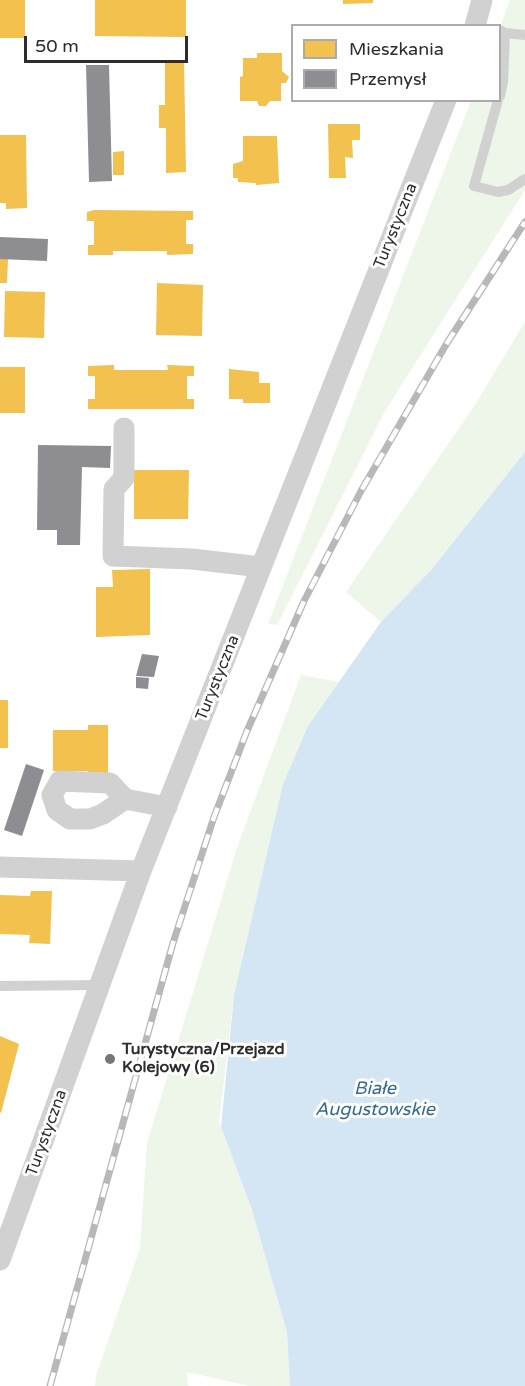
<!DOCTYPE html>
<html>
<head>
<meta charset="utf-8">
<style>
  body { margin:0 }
  #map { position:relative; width:525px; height:1386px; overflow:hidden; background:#fff; font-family:"Varela Round",sans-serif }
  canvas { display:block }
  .legend { position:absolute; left:291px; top:24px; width:210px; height:78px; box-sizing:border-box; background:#fff; border:2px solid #ababab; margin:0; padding:8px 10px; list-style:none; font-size:18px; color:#2c2c2c }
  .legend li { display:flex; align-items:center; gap:12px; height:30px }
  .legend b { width:30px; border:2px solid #ababab }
  .scale { position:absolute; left:24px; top:36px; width:164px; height:27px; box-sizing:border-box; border:3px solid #2c2c2c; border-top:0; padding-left:8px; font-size:18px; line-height:21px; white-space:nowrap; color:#2c2c2c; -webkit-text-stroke:4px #fff; paint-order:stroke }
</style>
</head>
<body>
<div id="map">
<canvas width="525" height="1386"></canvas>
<ul class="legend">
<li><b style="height:16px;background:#f2c14e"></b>Mieszkania</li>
<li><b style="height:16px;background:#8d8d92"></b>Przemysł</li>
</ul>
<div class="scale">50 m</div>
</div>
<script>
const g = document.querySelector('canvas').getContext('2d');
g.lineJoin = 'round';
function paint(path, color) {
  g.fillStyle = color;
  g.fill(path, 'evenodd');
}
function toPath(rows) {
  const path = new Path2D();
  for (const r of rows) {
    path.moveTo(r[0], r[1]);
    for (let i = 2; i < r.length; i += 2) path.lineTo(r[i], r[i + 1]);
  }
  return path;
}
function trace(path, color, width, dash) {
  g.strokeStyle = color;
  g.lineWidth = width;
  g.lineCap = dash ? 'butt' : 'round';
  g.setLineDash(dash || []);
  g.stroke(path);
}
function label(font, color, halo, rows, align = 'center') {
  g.font = font + ' "Varela Round",sans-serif';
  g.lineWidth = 6;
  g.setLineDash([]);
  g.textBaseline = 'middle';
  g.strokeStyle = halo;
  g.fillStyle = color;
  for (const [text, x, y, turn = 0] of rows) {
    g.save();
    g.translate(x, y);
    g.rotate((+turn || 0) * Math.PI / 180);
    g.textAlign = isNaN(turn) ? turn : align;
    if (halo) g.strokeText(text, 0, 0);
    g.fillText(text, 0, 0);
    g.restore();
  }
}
paint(toPath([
  [510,0,525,0,525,190,385,411,277,625,268,624,471,101,500,100,500,27],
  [525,322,525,452,431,570,381,622,346,592,473,408],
  [301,675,339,682,308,726,283,784,234,995,219,1122,252,1210,287,1334,290,1386,249,1386,187,1372,188,1386,95,1386,96,1376,140,1248,147,1143,237,848]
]), '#eef5e9');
paint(toPath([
  [525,452,525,1386,290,1386,287,1333,252,1210,221,1127,234,995,283,784,308,726,381,622,431,570]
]), '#d4e5f3');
paint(toPath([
  [0,0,25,0,25,38,0,38],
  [95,0,186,0,186,37,95,36],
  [343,0,373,0,373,3,343,4],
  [257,53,282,53,282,71,289,77,286,83,281,83,281,101,270,101,266,106,259,106,257,101,240,101,240,77,243,76,243,58,257,58],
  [165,60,184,60,186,172,166,173,166,128,159,128,159,105,165,105],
  [328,124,360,124,360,140,352,140,353,158,345,157,346,178,329,178],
  [0,135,26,135,27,208,6,209,6,203,0,203],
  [243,136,277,136,279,183,256,185,256,183,238,182,238,178,233,178,233,164,243,161],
  [124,151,124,175,113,175,113,152],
  [94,210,193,211,193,220,186,220,186,244,193,244,193,254,167,255,167,251,113,251,113,255,88,255,88,245,94,245,94,221,87,221,87,212],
  [0,259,8,259,7,283,0,283],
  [157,283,203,285,202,336,156,335],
  [5,291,45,292,44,338,4,337],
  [114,365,114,370,168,370,167,365,194,366,194,376,187,376,187,399,194,399,194,409,88,409,88,399,95,399,95,376,88,376,88,366],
  [0,367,25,367,25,413,0,413],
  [229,369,259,372,259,383,270,383,270,403,243,403,243,399,229,399],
  [134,470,189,470,188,519,134,519],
  [150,569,150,635,96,637,96,587,113,587,112,570],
  [0,700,8,700,8,748,0,748],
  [88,725,108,725,108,776,89,776,88,771,53,771,53,730,88,730],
  [31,891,52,891,50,944,29,943,30,935,0,934,0,895,30,896],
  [0,1036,19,1044,1,1113,0,1112]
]), '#f2c14e');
paint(toPath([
  [86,65,109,65,112,181,89,182],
  [0,237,48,239,47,261,0,259],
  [38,445,111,446,110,468,82,467,80,545,57,545,57,530,37,530],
  [142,654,159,656,154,677,136,676],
  [136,677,149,678,148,689,136,688],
  [26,764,44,770,22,836,4,830]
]), '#8d8d92');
trace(toPath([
  [500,30,505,33,503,83,500,96],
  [505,33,525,35],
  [498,100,474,186,498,192,508,190,525,179],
  [0,986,101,985]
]), '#d1d1d1', 10);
trace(toPath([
  [475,26,482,0],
  [124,428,124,478,114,489,113,556,192,559,261,567],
  [125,799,103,814,90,819,70,819,57,810,52,795,60,781,110,783,125,799,167,807],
  [0,867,141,871],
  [0,1260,141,871,446,100]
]), '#d1d1d1', 21);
const rail = toPath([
  [50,1386,173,943,214,817,247,731,304,601,361,491,447,343,525,222]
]);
trace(rail, '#b8b8b8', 7);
trace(rail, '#fff', 4.5, [14]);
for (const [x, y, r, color] of [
  [110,1059,6,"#767676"]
]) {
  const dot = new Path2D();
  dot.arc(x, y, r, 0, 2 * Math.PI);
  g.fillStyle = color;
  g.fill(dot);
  trace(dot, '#fff', 2);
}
label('16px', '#2c2c2c', '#fff', [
  ["Turystyczna",396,226,-68],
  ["Turystyczna",218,678,-68],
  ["Turystyczna",47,1133,-70]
]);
label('bold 16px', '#2c2c2c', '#fff', [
  ["Turystyczna/Przejazd",122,1050],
  ["Kolejowy (6)",122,1068]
], 'left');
label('italic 18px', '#346994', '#fff', [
  ["Białe",375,1089],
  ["Augustowskie",375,1110]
]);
</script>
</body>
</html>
